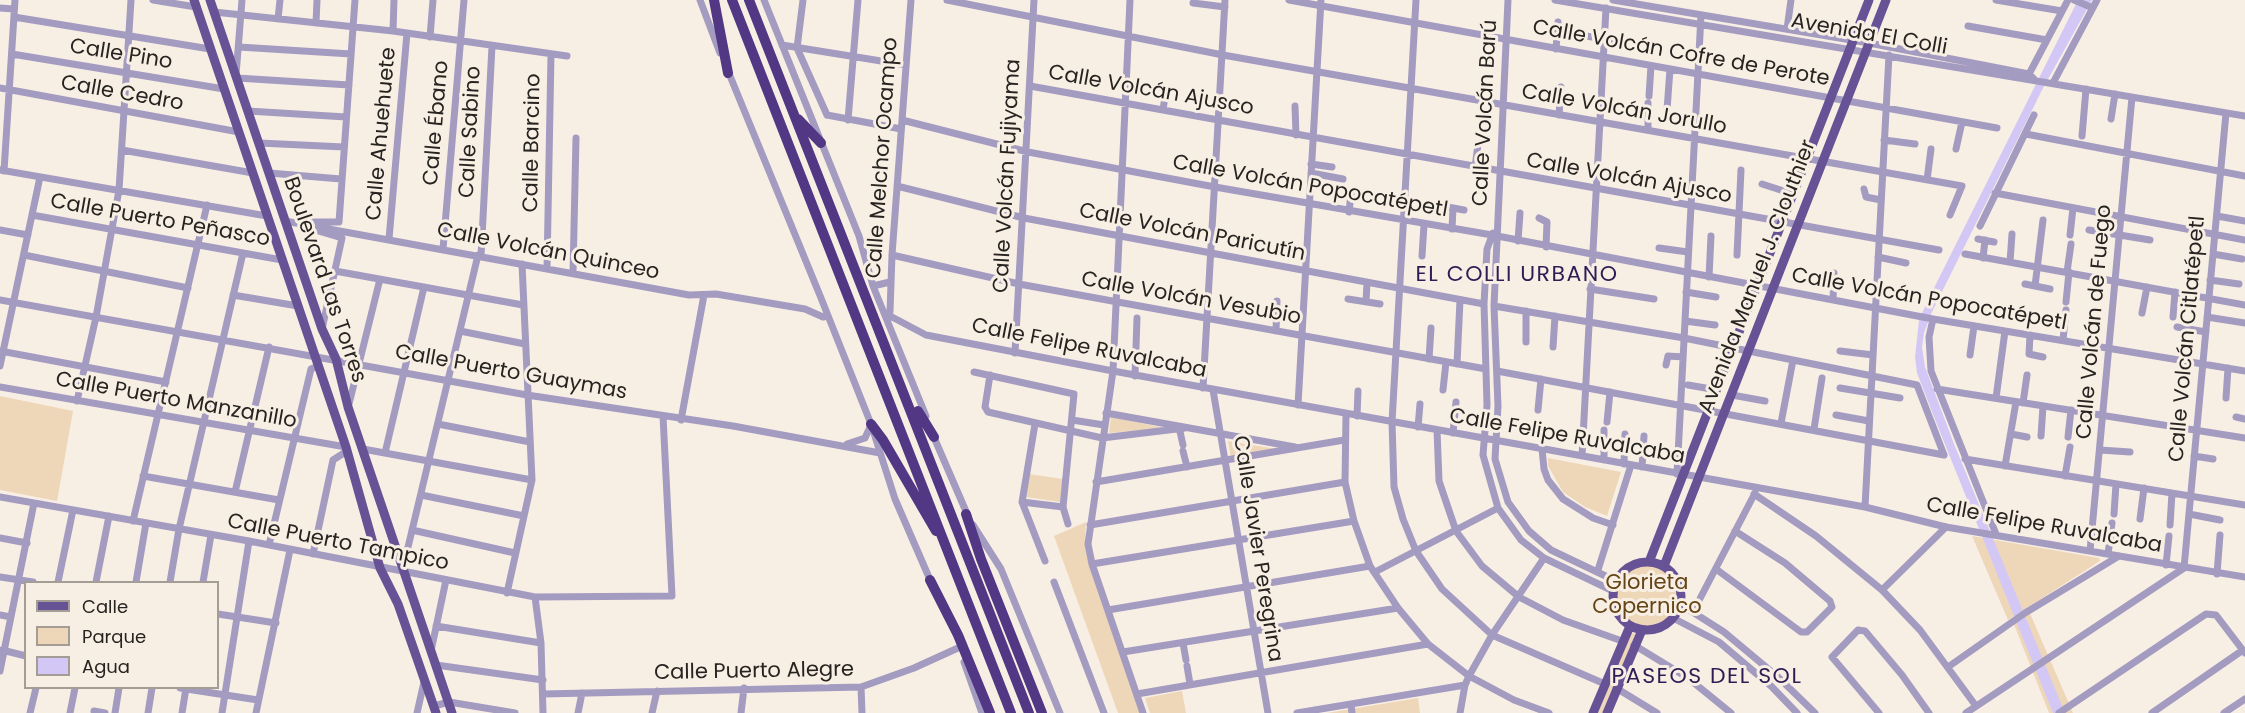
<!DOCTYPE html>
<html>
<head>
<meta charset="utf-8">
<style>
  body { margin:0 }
  #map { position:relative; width:2245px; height:713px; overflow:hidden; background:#f8efe4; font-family:Poppins,sans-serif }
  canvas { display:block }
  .legend { position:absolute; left:24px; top:581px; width:195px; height:108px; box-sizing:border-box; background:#f8efe4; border:2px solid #a49d96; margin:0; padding:8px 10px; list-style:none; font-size:18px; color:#272320 }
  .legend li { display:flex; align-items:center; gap:12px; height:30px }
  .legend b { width:30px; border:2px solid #a49d96 }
</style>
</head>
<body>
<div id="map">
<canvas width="2245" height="713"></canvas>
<ul class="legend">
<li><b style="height:8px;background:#675295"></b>Calle</li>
<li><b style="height:16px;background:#eed6b9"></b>Parque</li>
<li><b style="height:16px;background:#d3c7f5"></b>Agua</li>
</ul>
</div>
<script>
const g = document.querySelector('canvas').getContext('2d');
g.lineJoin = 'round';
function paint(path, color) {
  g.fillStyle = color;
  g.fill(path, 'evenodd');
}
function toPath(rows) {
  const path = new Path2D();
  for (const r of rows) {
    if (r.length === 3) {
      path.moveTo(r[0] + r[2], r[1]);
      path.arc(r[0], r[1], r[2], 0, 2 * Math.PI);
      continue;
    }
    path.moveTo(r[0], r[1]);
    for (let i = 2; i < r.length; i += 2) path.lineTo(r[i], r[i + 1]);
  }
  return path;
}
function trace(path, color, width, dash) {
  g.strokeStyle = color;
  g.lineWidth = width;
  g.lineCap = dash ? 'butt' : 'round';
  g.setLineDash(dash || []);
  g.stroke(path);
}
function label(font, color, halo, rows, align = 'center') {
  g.font = font + ' Poppins,sans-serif';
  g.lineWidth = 6;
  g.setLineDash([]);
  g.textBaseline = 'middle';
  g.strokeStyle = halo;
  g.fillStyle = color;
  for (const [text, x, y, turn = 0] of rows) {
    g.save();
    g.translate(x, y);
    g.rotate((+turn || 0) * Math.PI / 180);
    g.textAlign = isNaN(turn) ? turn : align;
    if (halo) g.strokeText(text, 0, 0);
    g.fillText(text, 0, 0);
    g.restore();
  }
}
paint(toPath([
  [0,396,73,411,57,501,0,490],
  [1111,417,1165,428,1109,433],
  [1228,441,1277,449,1231,458],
  [1548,458,1621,472,1607,516,1585,507,1563,492,1548,466],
  [1029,474,1063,479,1060,502,1026,497],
  [1086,522,1085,544,1141,713,1118,713,1054,536],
  [1972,536,2099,558,2100,561,2008,620],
  [1647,596,30],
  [2029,611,2073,713,2049,713,2013,622],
  [1630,632,1635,634,1604,713,1598,713],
  [1182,691,1186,713,1150,713,1145,698],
  [1418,698,1420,713,1327,713]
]), '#eed6b9');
paint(toPath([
  [2078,0,2092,0,2042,90,1931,314,1924,333,1922,347,1925,367,1954,444,2065,713,2053,713,1936,422,1917,373,1915,357,1919,320,1928,300]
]), '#d3c7f5');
trace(toPath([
  [153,0,196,7],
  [700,0,720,53],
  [764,0,859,236,873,286,926,416],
  [803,0,797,48,827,115],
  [911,0,892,255,890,312,887,318,892,317,926,335,1113,371,1865,507,1946,527,2245,577],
  [947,0,1223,55,1962,186,1950,215],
  [1130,0,1113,371,1088,544,1092,564,1143,713],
  [1289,0,1997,128],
  [1416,0,1392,422,1394,487,1403,519,1416,551,1442,589,1492,635,1605,684],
  [1508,0,1494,306,1498,406,1495,459,1508,502,1529,531,1551,550,1616,581],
  [1555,0,2245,116],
  [1613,0,1869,43,2029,74,2034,79],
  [1996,0,2062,11],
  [2074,0,2093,8],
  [1193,3,1225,7],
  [0,8,14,9],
  [214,12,393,31,567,56],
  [14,17,210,49],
  [278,19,280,0],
  [316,23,317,0],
  [1968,26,2047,40],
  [1787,29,1791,0],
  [393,31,394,0],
  [1574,34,1622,42],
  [430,37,433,0],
  [782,45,906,65],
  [239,47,351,54],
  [1556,49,1558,22],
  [12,54,224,89],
  [728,71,821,298,871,424,895,499,931,582],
  [236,75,242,0],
  [2028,76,2068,0],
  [237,78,349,85],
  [2053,83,2097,0],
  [1030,86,1939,250],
  [0,88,239,132],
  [1649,96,1651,66],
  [1295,106,1296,135],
  [1163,110,1166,90],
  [1667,110,1670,69],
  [248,111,346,117],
  [827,115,901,129],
  [1559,115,1561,87],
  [2111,119,2115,94],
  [848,120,858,0],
  [902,120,1028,152,1215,187,1492,235,1933,319,2245,371],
  [1648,130,1648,103],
  [2026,134,2245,176],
  [2082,136,2086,89],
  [1884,140,1915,144],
  [259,143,344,147],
  [1956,149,1962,122],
  [122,150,253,173],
  [1311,164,1332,167],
  [1475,168,1478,144],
  [0,170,267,216],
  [4,171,15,0],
  [269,173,341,179],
  [1311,173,1343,179],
  [1927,180,1931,149],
  [1762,184,1793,194],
  [897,186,1024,218,1484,304],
  [1864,189,1866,197,1881,200],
  [1995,193,2245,240],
  [1442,206,1464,210],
  [1349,212,1351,194],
  [32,215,282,260],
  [2217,216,2245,221],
  [1539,218,1547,222,1546,247],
  [285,221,689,295,716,294,805,309,823,317,828,316],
  [310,222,339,222,355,0],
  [1980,226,2034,115],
  [1452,229,1453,208],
  [0,230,28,235],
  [315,230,342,238,322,329],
  [2089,230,2150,240],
  [1493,233,1487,249,1484,304,1487,405,1483,455,1498,508,1521,540,1544,558,1613,591],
  [2070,235,2073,208],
  [389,239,407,33],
  [1978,239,1994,242],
  [1518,241,1520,213],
  [1659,248,1688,252],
  [443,249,464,0],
  [1965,254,2245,305],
  [2213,254,2242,259],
  [24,255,188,288],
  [892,255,1019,284,1486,369],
  [1737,255,1741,170],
  [481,256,492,46],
  [1422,256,1424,225],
  [1878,257,1906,263],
  [1983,258,1985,240],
  [2010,262,2012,234],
  [547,268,551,54],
  [335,271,523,305],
  [2067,272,2071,244],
  [573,273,576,138],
  [1709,277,1711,236],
  [2210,280,2239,284],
  [2025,284,2050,289],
  [873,286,890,282],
  [2035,286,2043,220],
  [1590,289,1654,299],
  [1686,292,1716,297],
  [233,295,298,306],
  [1348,299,1380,304],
  [0,300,527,395,733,426,880,453],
  [1833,300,1834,273],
  [1366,302,1367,282],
  [2066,302,2069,272],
  [1494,306,1684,338,1917,385,1944,455],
  [2142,313,2147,287],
  [2173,317,2175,292],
  [2207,317,2245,323],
  [1933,319,1929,337,1931,371,1996,534],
  [1685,321,1715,325],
  [2177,327,2206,332],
  [460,331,525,344],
  [1276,331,1277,301],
  [2030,335,2029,354,2043,357],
  [2063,340,2066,310],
  [1526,342,1526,311],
  [1553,347,1555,316],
  [0,351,166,382],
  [1840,351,1873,355],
  [1015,353,1034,0],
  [1970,355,1974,326],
  [1429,359,1431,328],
  [1457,364,1460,300],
  [1666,365,1668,356,1683,357],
  [0,366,40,177],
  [1497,371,1944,455],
  [974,372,1074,394,1063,507,1068,524],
  [990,375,985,407,988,412,1102,438,1185,428],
  [1135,376,1137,318],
  [1688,385,1717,390],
  [0,387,346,447],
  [1203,388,1225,0],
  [1840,388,1900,398],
  [1937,389,2245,438],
  [1213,390,1268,713],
  [1443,390,1446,362],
  [1732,395,1765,401],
  [1996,398,2005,331],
  [2226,398,2228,368],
  [77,401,96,317,119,190,131,0],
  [2023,403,2027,375],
  [349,404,380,279],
  [1298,405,1321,0],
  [1538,410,1541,379],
  [1106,413,1295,447],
  [1346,414,1345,482,1354,521,1370,566,1398,608,1428,644,1469,676,1514,700,1549,713],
  [1836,415,1869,421],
  [1357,416,1358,391],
  [2236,417,2245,419],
  [681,420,704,295],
  [1072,420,1104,425],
  [1607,422,1610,392],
  [1781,423,1793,360],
  [438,424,530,442],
  [1035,424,1022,502,1045,561],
  [1179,427,1183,445],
  [1418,427,1420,404],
  [1814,429,1822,378],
  [1437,430,1439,481,1456,531,1482,566,1519,597,1563,620,1622,641],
  [1604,430,1604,460],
  [1453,433,1456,402],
  [2011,434,2027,437],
  [933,435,968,516],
  [2041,436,2043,406],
  [2068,437,2071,410],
  [847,444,865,438,871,425],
  [363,449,532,480],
  [1542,449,1544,469,1548,480,1563,499,1593,518,1613,525],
  [2100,450,2130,452],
  [1183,451,1187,467],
  [385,453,424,287],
  [1582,456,1606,8],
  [2194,456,2213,459],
  [1965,459,2245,505],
  [1624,464,1625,434],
  [2005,466,2016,402],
  [1642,467,1644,436],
  [1677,474,1701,15],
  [143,476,279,500],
  [2065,476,2070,447],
  [1096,482,1344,440],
  [235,492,269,347],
  [1754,494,1816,536,1882,590,1920,630,1976,706],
  [421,495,524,516],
  [0,497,249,541,535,597,672,596,663,416],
  [1022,502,1063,507],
  [1865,507,1889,55],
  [2114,514,2116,484],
  [2189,514,2220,520],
  [2140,519,2144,488],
  [133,521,207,205],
  [973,525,1001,569,1060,713],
  [1090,525,1345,482],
  [2170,525,2172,493],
  [412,530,515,553],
  [0,538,27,543],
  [269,545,311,369,318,366],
  [2090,551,2132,97],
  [313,554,333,460,347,451],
  [2108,554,2112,523],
  [1092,564,1354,521],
  [2166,565,2169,536],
  [403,568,478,255],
  [1716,569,1801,632,1807,632,1832,607,1830,601,1785,563,1735,531],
  [1598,570,1631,465],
  [1375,572,1498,508],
  [2217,574,2220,535],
  [0,577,33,582],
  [58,582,73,510],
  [96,582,109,516],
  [136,582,146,523],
  [170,582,179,529,243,253],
  [203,582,211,535],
  [1054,582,1104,713],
  [1882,590,1946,527],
  [507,593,532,480,522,264],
  [535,597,541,643,543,713],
  [1680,604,1724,632,1779,678,1815,713],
  [1108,610,1370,566],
  [1693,612,1755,493],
  [218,614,276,623],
  [0,615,11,617],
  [1673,618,1719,642,1771,686,1797,713],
  [436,626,541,643],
  [1183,643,1186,660],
  [1634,645,1688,678,1731,713],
  [2,650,26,656],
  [431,651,446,580],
  [1123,652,1398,608],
  [964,662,982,713],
  [436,665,543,680],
  [1187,666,1190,684],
  [1948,667,2025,613,2119,556],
  [0,671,34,503],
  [861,687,862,713],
  [180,688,258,700],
  [1616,688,1657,713],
  [543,694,861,687,914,668,958,648],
  [1137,694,1428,644],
  [1351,704,1352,713],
  [434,706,449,702,515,713],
  [94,711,105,713],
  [30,713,36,688],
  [70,713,75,688],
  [115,713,119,688],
  [148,713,152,688],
  [182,713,186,688],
  [222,713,249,541],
  [256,713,290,550],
  [417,713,424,682],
  [578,713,582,693],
  [652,713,657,691],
  [741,713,744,688],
  [1297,713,1465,685],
  [1460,713,1465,685,1469,676,1492,635,1544,558],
  [1879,713,1832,657,1858,630,1865,631,1902,675,1929,713],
  [1966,713,2184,568,2226,113],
  [2059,713,2206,614,2216,615,2245,653],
  [2152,713,2243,650],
  [2224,713,2245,699]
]), '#a49bc1', 7);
trace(toPath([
  [194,0,346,447,380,568,398,604,436,713],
  [210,0,322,329,336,359,348,407,452,713],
  [1647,596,34],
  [1649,562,1869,0],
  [1664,566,1886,0],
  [1593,713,1630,626],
  [1607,713,1642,630]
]), '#675295', 9);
trace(toPath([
  [714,0,728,73],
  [732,0,1011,713],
  [749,0,1029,713],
  [798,119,821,143],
  [918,411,934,437],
  [871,424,883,440,936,531],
  [966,514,981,559,1042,713],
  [930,580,958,635,990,713]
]), '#523784', 10);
label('21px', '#272320', '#f8efe4', [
  ["Avenida El Colli",1869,35,10],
  ["Calle Volcán Cofre de Perote",1681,54,10],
  ["Calle Pino",121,55,9],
  ["Calle Volcán Ajusco",1151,91,10],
  ["Calle Cedro",122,94,10],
  ["Calle Volcán Jorullo",1624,110,10],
  ["Calle Volcán Barú",1486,113,-87],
  ["Calle Ébano",437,123,-85],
  ["Calle Sabino",471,132,-87],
  ["Calle Ahuehuete",382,134,-85],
  ["Calle Barcino",533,143,-89],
  ["Calle Melchor Ocampo",883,158,-86],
  ["Calle Volcán Fujiyama",1008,176,-87],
  ["Calle Volcán Ajusco",1629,179,10],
  ["Calle Volcán Popocatépetl",1310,187,10],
  ["Calle Puerto Peñasco",160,221,10],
  ["Calle Volcán Paricutín",1192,233,11],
  ["Calle Volcán Quinceo",548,252,11],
  ["Avenida Manuel J. Clouthier",1758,277,-69],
  ["Boulevard Las Torres",324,280,71],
  ["Calle Volcán Vesubio",1191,299,10],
  ["Calle Volcán Popocatépetl",1929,300,10],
  ["Calle Volcán de Fuego",2095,322,-85],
  ["Calle Volcán Citlatépetl",2188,339,-85],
  ["Calle Felipe Ruvalcaba",1089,349,11],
  ["Calle Puerto Guaymas",511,373,10],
  ["Calle Puerto Manzanillo",176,401,10],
  ["Calle Felipe Ruvalcaba",1567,437,10],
  ["Calle Felipe Ruvalcaba",2044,526,10],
  ["Calle Puerto Tampico",338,543,11],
  ["Calle Javier Peregrina",1257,549,81],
  ["Calle Puerto Alegre",754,672,-1]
]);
label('21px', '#654517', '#f8efe4', [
  ["Glorieta",1647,584],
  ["Copernico",1647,608]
]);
g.letterSpacing = '1.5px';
label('22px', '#301b54', '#f8efe4', [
  ["EL COLLI URBANO",1517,275],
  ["PASEOS DEL SOL",1707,677]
]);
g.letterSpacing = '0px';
</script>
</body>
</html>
